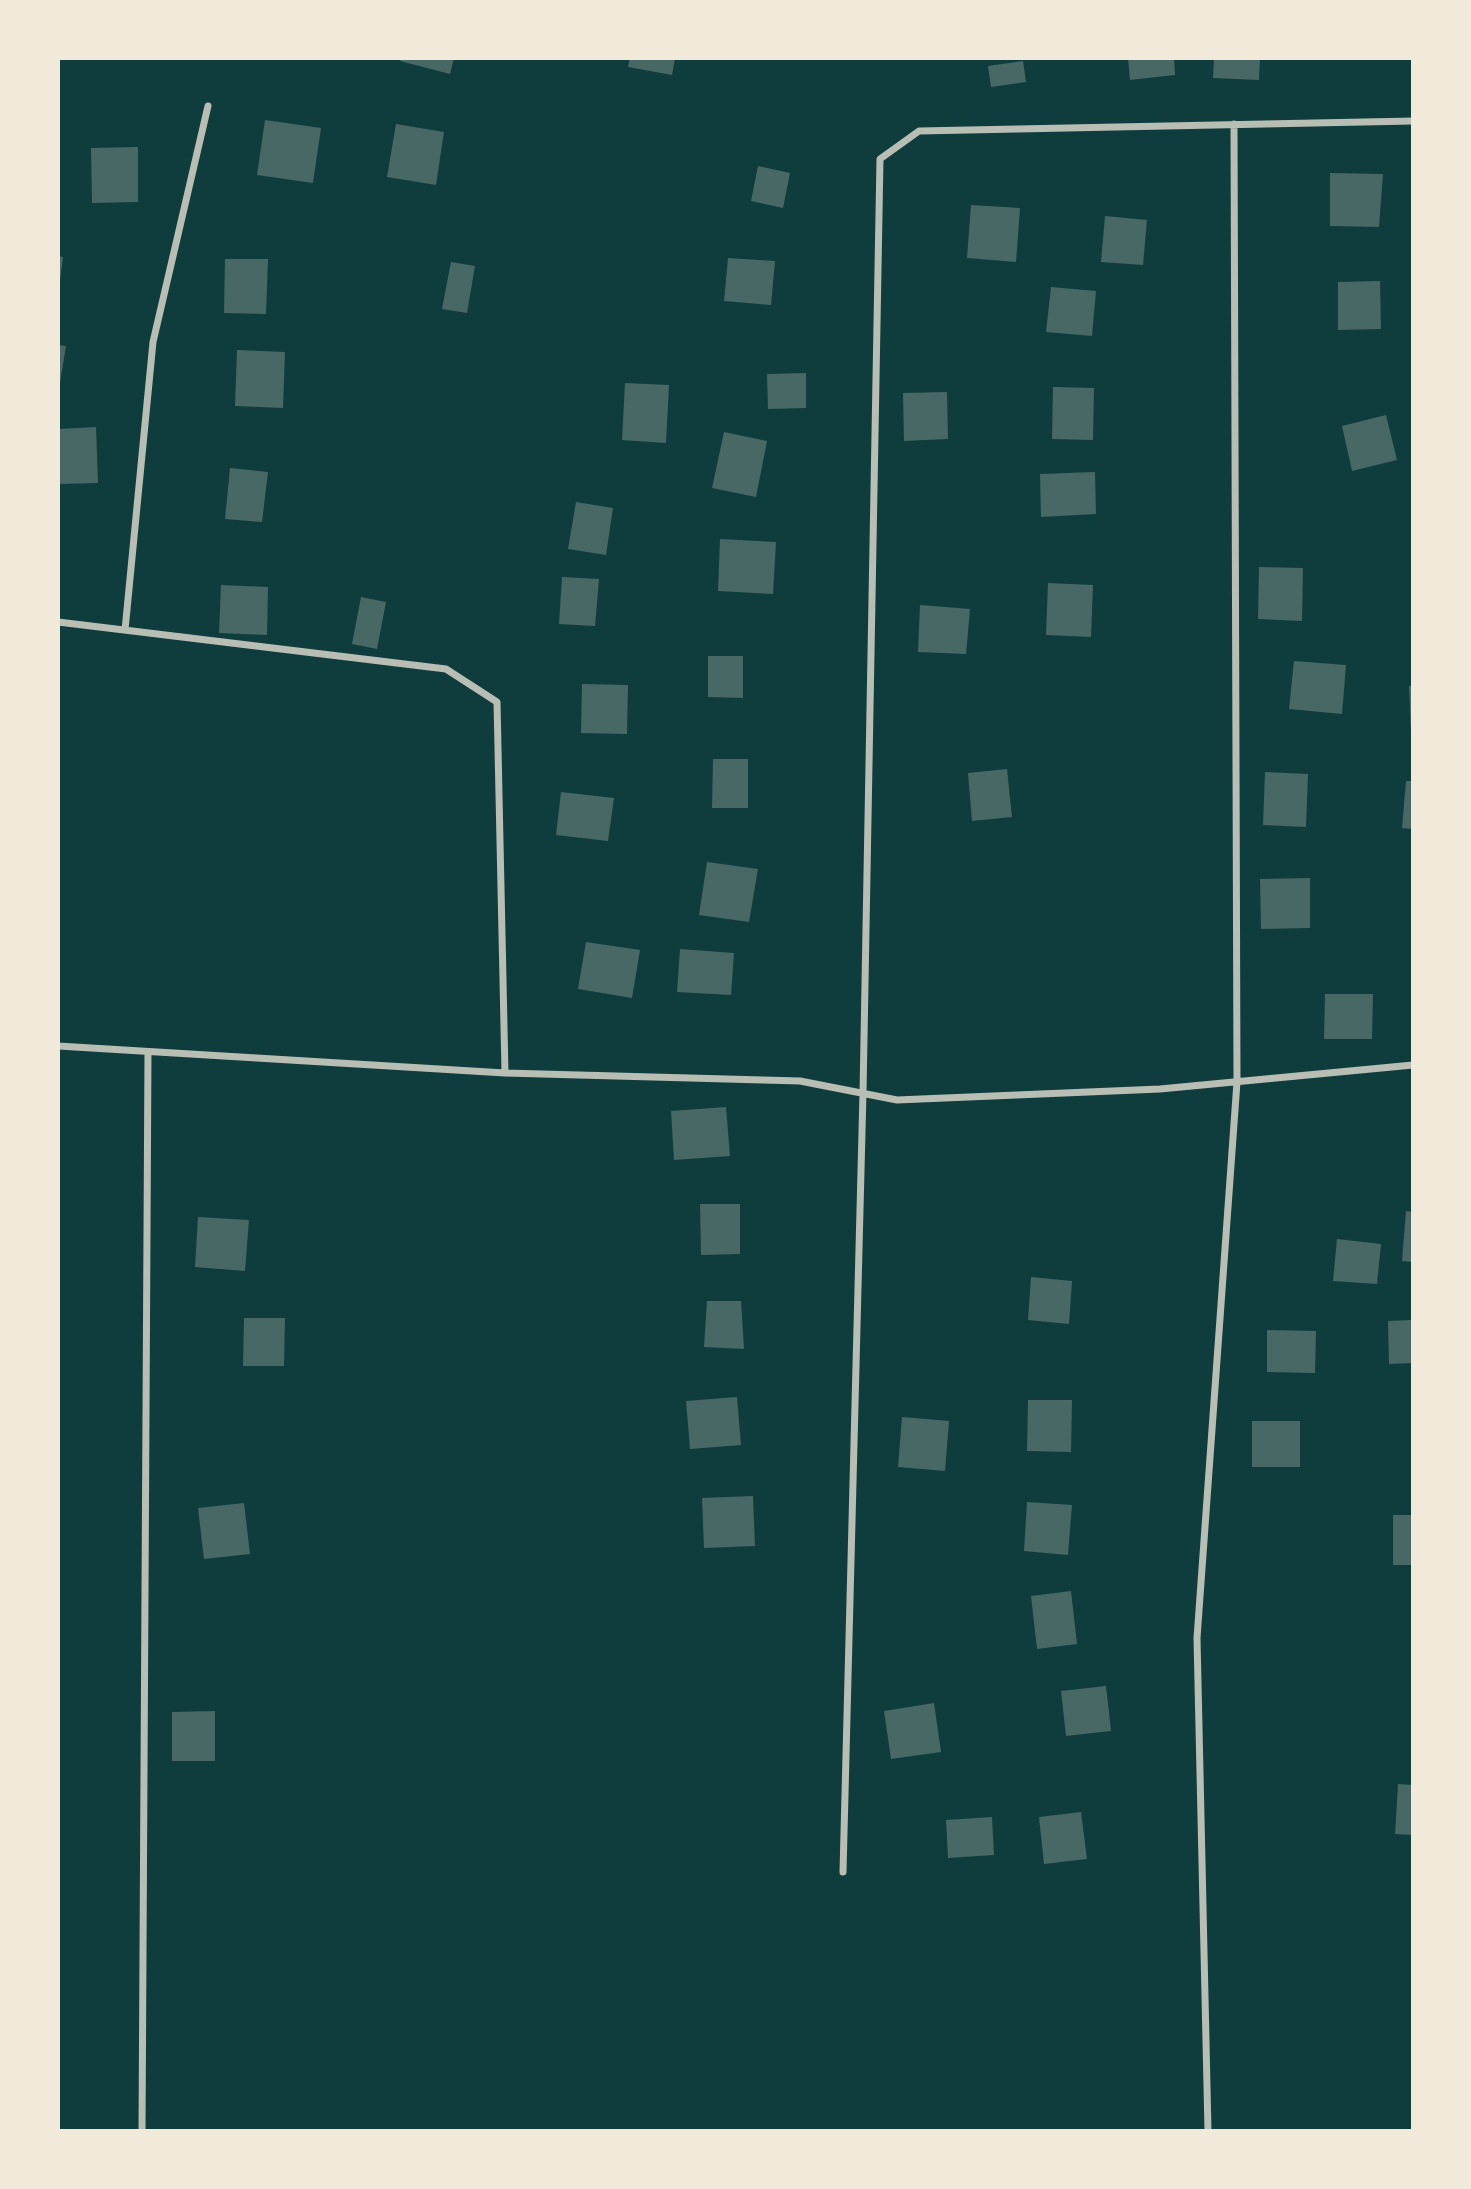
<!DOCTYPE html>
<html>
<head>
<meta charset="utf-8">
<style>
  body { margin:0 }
  #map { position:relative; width:1471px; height:2189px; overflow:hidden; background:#0f3d3e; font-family:Quicksand,sans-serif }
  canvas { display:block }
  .frame { position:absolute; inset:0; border:60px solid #f1e9da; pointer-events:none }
</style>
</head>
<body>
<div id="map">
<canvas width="1471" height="2189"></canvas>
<div class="frame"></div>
</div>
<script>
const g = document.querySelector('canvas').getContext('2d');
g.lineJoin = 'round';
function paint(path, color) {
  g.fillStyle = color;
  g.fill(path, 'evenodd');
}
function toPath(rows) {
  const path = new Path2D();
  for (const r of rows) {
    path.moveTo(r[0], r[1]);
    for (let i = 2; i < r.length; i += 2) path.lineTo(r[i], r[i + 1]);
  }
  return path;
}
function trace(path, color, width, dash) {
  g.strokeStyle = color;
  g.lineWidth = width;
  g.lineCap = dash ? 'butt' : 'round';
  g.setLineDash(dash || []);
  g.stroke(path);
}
paint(toPath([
  [401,58,454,58,450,74,400,61],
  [630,58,675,58,672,75,628,67],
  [1128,58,1174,58,1175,75,1130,80],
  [1214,58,1260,58,1259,80,1213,78],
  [1023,61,1026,82,991,87,988,66],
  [265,120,321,128,313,183,257,175],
  [396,124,444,132,436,185,387,177],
  [138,147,138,202,92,203,91,148],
  [758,166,790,173,783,208,751,201],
  [1330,173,1383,174,1379,227,1330,226],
  [971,205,1020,208,1016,262,967,258],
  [1105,216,1147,220,1143,265,1101,262],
  [58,256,63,257,59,289,58,289],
  [728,258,775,261,771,305,724,301],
  [225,259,268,259,266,314,224,313],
  [451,262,475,266,467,313,442,309],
  [1380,281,1381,329,1338,330,1338,282],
  [1051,287,1096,291,1092,336,1046,332],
  [58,345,66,346,59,389,58,389],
  [237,350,285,352,283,408,235,406],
  [806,373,806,408,768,409,767,374],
  [625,383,669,385,666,443,622,440],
  [1053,387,1094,388,1093,440,1052,439],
  [947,392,948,439,904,441,903,393],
  [1386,415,1397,460,1352,471,1342,426],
  [96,427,98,483,58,484,58,429],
  [724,432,767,441,756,497,712,488],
  [230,468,268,472,262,522,225,519],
  [1095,472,1096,514,1041,517,1040,474],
  [576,502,613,508,606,555,568,549],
  [720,539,776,542,773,594,718,591],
  [1259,567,1303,568,1302,621,1258,619],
  [562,577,599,579,595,626,559,624],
  [1048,583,1093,585,1091,637,1046,635],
  [221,585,268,587,267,635,219,633],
  [361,597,386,602,377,649,352,644],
  [920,605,970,609,966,654,918,652],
  [708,656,743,656,743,698,708,697],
  [1294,661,1346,665,1342,714,1289,709],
  [582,684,628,685,627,734,581,733],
  [1409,686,1413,686,1413,733,1411,733],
  [713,759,748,759,748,808,712,808],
  [1007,769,1012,817,972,821,968,773],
  [1265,772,1308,774,1306,827,1263,825],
  [1406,781,1413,781,1413,829,1402,828],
  [561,792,614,798,608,841,556,835],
  [707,862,758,869,749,922,699,915],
  [1310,878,1310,928,1261,929,1260,879],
  [586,942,640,950,632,998,578,989],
  [680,949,734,953,731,995,677,992],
  [1325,994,1373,994,1372,1039,1324,1039],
  [726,1107,730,1156,674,1160,671,1111],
  [700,1204,740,1204,740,1254,701,1255],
  [1406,1211,1413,1212,1413,1262,1402,1261],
  [198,1217,249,1220,245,1271,195,1267],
  [1337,1239,1381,1244,1377,1284,1333,1281],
  [1031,1277,1072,1281,1069,1324,1028,1320],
  [707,1301,741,1301,744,1349,704,1347],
  [244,1318,285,1318,284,1366,243,1366],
  [1413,1320,1413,1363,1389,1364,1388,1321],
  [1267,1330,1316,1331,1315,1373,1267,1372],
  [737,1397,741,1445,690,1449,686,1401],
  [1028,1400,1072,1400,1071,1452,1027,1451],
  [902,1417,949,1421,945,1471,898,1467],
  [1252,1421,1300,1421,1300,1467,1252,1467],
  [753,1496,755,1546,704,1548,702,1498],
  [1027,1502,1072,1505,1068,1555,1024,1551],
  [244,1503,250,1554,204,1559,198,1508],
  [1393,1515,1413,1515,1413,1565,1393,1565],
  [1071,1591,1077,1644,1037,1649,1031,1596],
  [1106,1686,1111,1731,1066,1736,1061,1691],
  [934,1703,941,1752,891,1759,884,1711],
  [215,1711,215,1761,172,1761,172,1712],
  [1398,1784,1413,1785,1413,1835,1395,1834],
  [1081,1812,1087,1859,1044,1864,1039,1817],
  [992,1817,994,1855,948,1858,946,1820]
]), '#486865');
trace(toPath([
  [58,622,446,669,497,702,505,1073],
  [125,630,153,342,208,106],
  [58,1046,505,1073,800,1081,897,1100,1160,1089,1413,1065],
  [843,1872,863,1093,880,159,919,131,1413,121],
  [142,2131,148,1052],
  [1208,2131,1197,1638,1237,1082,1234,124]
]), '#b8beb3', 7);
</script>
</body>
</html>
